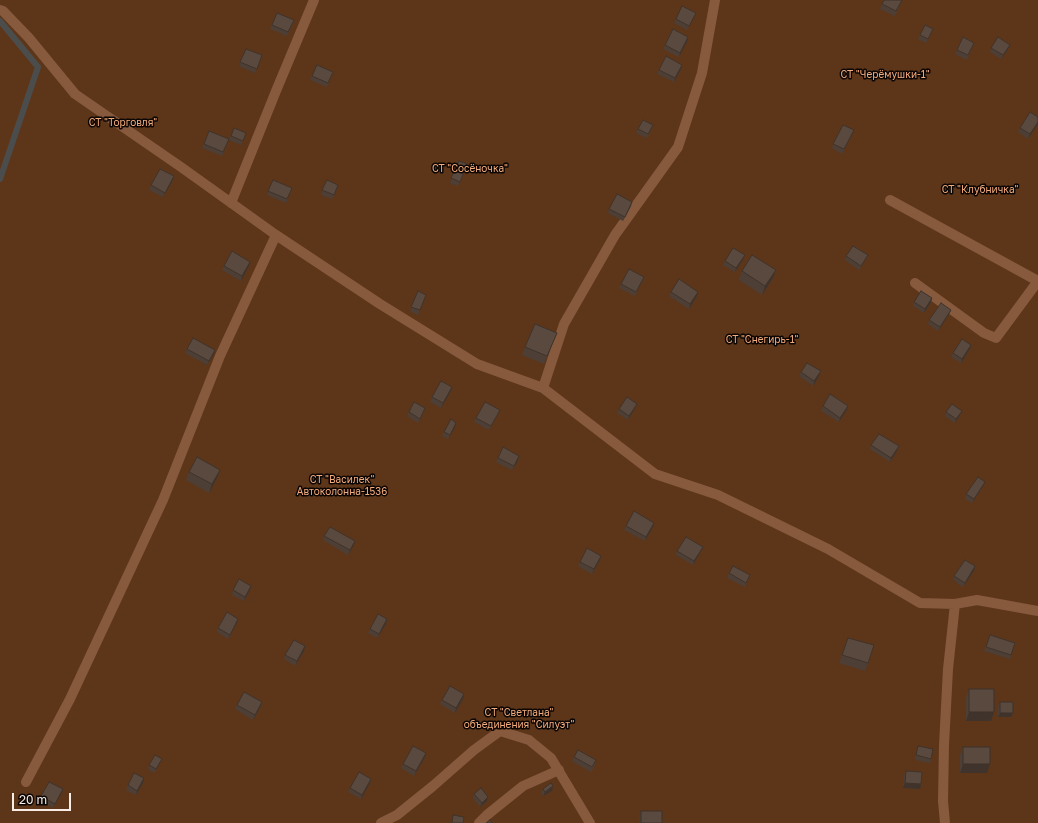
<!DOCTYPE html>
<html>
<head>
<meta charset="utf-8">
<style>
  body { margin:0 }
  #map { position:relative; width:1038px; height:823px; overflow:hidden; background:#281a10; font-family:"Golos Text",sans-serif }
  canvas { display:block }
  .scale { position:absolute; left:12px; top:793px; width:59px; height:18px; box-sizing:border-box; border:2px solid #f8ede6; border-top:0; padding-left:5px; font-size:12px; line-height:14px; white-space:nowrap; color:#f8ede6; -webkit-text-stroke:3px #0c0604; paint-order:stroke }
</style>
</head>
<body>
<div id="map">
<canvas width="1038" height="823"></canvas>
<div class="scale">20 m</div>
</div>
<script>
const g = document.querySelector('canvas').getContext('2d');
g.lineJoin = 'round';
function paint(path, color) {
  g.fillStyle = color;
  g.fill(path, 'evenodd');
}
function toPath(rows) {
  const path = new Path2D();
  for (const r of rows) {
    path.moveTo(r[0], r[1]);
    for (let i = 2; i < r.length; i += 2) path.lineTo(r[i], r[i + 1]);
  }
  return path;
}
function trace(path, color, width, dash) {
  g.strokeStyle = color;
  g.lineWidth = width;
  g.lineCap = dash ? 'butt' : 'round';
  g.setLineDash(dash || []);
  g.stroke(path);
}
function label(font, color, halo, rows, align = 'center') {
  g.font = font + ' "Golos Text",sans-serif';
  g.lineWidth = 3;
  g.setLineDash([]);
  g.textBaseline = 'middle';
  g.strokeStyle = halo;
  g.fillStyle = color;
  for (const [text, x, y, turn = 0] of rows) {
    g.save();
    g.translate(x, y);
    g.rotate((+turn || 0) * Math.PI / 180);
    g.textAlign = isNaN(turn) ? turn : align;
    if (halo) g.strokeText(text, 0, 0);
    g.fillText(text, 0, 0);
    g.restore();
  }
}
paint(toPath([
  [0,0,1038,0,1038,823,0,823]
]), '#5d361a');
trace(toPath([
  [0,21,38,67,0,179]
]), '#4b4d4d', 6);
trace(toPath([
  [0,10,3,11,29,38,75,94,181,167,276,235,380,304,477,364,543,388,655,474,718,495,828,549,920,603,955,604,977,600,1038,611],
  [890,200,1038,281,996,338,984,333,915,283],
  [231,203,276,91,314,0],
  [543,388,564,324,615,235,678,147,702,73,715,0],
  [26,782,70,699,163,500,220,356,276,235],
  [381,823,397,815,433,786,474,750,500,731,529,740,551,758,590,823],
  [479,823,487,815,523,786,559,770],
  [945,823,943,801,944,745,948,669,955,604]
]), '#875a3d', 10);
paint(toPath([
  [884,0,902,0,895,16,880,9],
  [277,13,294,20,287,36,270,29],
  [696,13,687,30,674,23,676,19],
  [933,29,926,43,918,39,920,35],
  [688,37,679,57,663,49,665,45],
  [974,43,967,60,955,54,957,50],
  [1010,45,1008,49,1001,59,990,52,991,48],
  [246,49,262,55,255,73,239,66],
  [317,65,333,72,327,87,310,80],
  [681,69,674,82,657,74,659,70],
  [1038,117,1028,139,1018,132,1020,128],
  [653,125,647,138,636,133,638,129],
  [234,128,246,133,241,145,229,140],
  [852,134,842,154,832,148,833,144],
  [229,139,222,156,202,148,204,144],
  [459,161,467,164,458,186,450,183],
  [173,180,163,197,149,190,151,185],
  [273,180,292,188,286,203,267,195],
  [327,180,338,185,332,199,321,195],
  [631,206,623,221,608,213,609,209],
  [745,255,743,260,735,272,723,265,725,261],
  [868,255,866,259,859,270,845,260,846,256],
  [250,262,249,266,241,281,222,270,224,266],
  [742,271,773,278,762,295,739,280],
  [644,277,635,296,619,288,621,284],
  [418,291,426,295,418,315,410,311],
  [671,292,698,292,697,296,689,309,669,296],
  [932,298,931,302,924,313,913,306,914,302],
  [951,310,949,314,938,331,928,324,929,320],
  [557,333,544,364,522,355,525,347],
  [971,345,970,349,961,363,951,357,953,353],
  [187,349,214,354,207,365,185,353],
  [821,371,819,376,813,386,799,376,801,372],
  [452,387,451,391,441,408,430,402,432,397],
  [823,406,848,406,846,411,839,422,821,411],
  [425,408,418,423,407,416,409,412],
  [635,408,628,420,617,413,619,409],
  [962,411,960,415,955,423,945,416,946,412],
  [498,414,489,430,474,422,476,418],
  [455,427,448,439,442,436,444,432],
  [871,445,899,446,897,451,890,462,870,449],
  [498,458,518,461,512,470,496,462],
  [220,470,217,478,209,493,186,480,189,472],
  [985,482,983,486,972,503,965,499,966,494],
  [654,523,653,527,645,541,624,530,626,526],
  [324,536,354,545,348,555,323,540],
  [703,547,701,551,693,565,676,555,677,551],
  [600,560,592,574,578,566,580,562],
  [975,566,974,571,963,587,953,580,954,576],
  [729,573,750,575,745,587,727,578],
  [233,590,250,590,244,601,232,595],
  [238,619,237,623,228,639,217,632,218,628],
  [386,624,377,638,368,633,370,629],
  [990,635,1015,643,1010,659,984,651],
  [848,638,868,663,865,671,839,663],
  [304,651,295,666,284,659,285,655],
  [969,689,991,721,966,721,966,698],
  [464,694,463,699,455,713,440,704,442,700],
  [262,702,261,706,253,720,235,709,237,705],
  [1000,702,1013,713,1011,717,998,717,998,706],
  [918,746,931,759,930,763,915,760],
  [963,747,987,773,960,773,960,755],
  [426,753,425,757,414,776,401,768,403,764],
  [574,757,596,760,595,765,591,772,572,761],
  [160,763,154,773,148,769,149,765],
  [906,771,921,784,920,789,903,788,904,775],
  [371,779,370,783,361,799,348,792,350,788],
  [143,783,136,795,126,790,128,785],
  [553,786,552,791,543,796,541,793,543,789],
  [63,789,61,794,53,808,39,800,41,796],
  [474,794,488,797,487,801,480,807,473,798],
  [641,811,662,823,640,823,639,816]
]), '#4d3f35');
paint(toPath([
  [688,37,687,42,679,57,680,53],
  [1010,45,1008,49,1001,59,1003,55],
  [682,65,681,69,674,82,675,78],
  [1038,122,1038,124,1028,139,1030,134],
  [174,176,173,180,163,197,165,193],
  [632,202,631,206,623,221,625,217],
  [745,255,743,260,735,272,736,268],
  [250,262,249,266,241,281,242,276],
  [776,270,773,278,762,295,765,286],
  [698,292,697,296,689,309,690,304],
  [932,298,931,302,924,313,925,309],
  [951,310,949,314,938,331,940,327],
  [971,345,970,349,961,363,962,359],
  [215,350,214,354,207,365,209,361],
  [821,371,819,376,813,386,814,381],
  [452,387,451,391,441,408,443,403],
  [637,404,635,408,628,420,629,416],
  [848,406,846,411,839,422,840,418],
  [962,411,960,415,955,423,956,419],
  [456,423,455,427,448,439],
  [899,446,897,451,890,462,891,458],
  [519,456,518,461,512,470],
  [220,470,217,478,209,493,212,484],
  [985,482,983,486,972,503,974,499],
  [654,523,653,527,645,541,646,537],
  [355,541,354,545,348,555,350,550],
  [703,547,701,551,693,565,694,561],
  [601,556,600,560,592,574,594,569],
  [975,566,974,571,963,587,965,583],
  [251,586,250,590,244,601,245,597],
  [238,619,237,623,228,639],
  [387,619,386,624,377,638,379,634],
  [305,646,304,651,295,666,297,661],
  [464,694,463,699,455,713,456,708],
  [262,702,261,706,253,720,255,715],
  [969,712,994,712,991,721,966,721],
  [1000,713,1013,713,1011,717,998,717],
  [426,753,425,757,414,776,416,771],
  [963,764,990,764,987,773,960,773],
  [144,778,143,783,136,795,137,791],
  [371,779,370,783,361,799,362,795],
  [905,783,921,784,920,789,903,788],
  [553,786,552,791,543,796,545,792],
  [63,789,61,794,53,808,55,804],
  [488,797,487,801,480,807,482,803]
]), '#3f332b');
const building = toPath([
  [884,0,902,0,896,11,882,4,884,0],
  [682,6,696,13,689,26,676,19,682,6],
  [277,13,294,20,288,32,272,25,277,13],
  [925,25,933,29,928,39,920,35,925,25],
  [673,29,688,37,680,53,665,45,673,29],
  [963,37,974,43,968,55,957,50,963,37],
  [998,37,1010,45,1003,55,991,48,998,37],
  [246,49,262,55,257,69,240,62,246,49],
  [666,56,682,65,675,78,659,70,666,56],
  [317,65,333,72,328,83,312,76,317,65],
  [1030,112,1038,117,1038,122,1030,134,1020,128,1030,112],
  [643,120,653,125,648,134,638,129,643,120],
  [843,125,854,130,844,149,833,144,843,125],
  [234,128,246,133,243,141,231,136,234,128],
  [209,131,229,139,223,152,204,144,209,131],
  [459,161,467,164,460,182,451,178,459,161],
  [160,169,174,176,165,193,151,185,160,169],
  [273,180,292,188,287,199,268,191,273,180],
  [327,180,338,185,334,195,322,190,327,180],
  [617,194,632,202,625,217,609,209,617,194],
  [853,246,868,255,861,266,846,256,853,246],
  [733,248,745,255,736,268,725,261,733,248],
  [232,251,250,262,242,276,224,266,232,251],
  [752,255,776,270,765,286,742,271,752,255],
  [629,269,644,277,636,292,621,284,629,269],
  [679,279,698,292,690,304,671,292,679,279],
  [418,291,426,295,420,310,411,307,418,291],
  [921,291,932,298,925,309,914,302,921,291],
  [941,303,951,310,940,327,929,320,941,303],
  [535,324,557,333,547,356,525,347,535,324],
  [193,338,215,350,209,361,187,349,193,338],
  [962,339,971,345,962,359,953,353,962,339],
  [807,363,821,371,814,381,801,372,807,363],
  [441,381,452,387,443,403,432,397,441,381],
  [830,394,848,406,840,418,823,406,830,394],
  [627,397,637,404,629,416,619,409,627,397],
  [414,402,425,408,420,419,409,412,414,402],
  [485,402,500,410,491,426,476,418,485,402],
  [952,404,962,411,956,419,946,412,952,404],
  [451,419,456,423,450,435,444,432,451,419],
  [879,434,899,446,891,458,871,445,879,434],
  [503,447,519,456,514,466,498,458,503,447],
  [197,457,220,470,212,484,189,472,197,457],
  [978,477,985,482,974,499,966,494,978,477],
  [634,511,654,523,646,537,626,526,634,511],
  [330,527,355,541,350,550,324,536,330,527],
  [686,537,703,547,694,561,677,551,686,537],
  [587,548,601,556,594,569,580,562,587,548],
  [965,560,975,566,965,583,954,576,965,560],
  [733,566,750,575,746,583,729,573,733,566],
  [239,579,251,586,245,597,233,590,239,579],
  [227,612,238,619,230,635,218,628,227,612],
  [378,614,387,619,379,634,370,629,378,614],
  [990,635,1015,643,1011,655,986,647,990,635],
  [848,638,874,645,868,663,842,655,848,638],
  [294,640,305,646,297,661,285,655,294,640],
  [450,686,464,694,456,708,442,700,450,686],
  [969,689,994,689,994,712,969,712,969,689],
  [244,692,262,702,255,715,237,705,244,692],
  [1000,702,1013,702,1013,713,1000,713,1000,702],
  [413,746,426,753,416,771,403,764,413,746],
  [918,746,933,749,931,759,916,755,918,746],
  [963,747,990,747,990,764,963,764,963,747],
  [578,750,596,760,592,767,574,757,578,750],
  [155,755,162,759,156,769,149,765,155,755],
  [906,771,922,772,921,784,905,783,906,771],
  [359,772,371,779,362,795,350,788,359,772],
  [134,773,144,778,137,791,128,785,134,773],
  [49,782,63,789,55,804,41,796,49,782],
  [551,783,553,786,545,792,543,789,551,783],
  [481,788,488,797,482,803,474,794,481,788],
  [641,811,662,811,662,823,641,823,641,811],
  [453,815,464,817,463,823,452,823,453,815],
  [490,820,492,823,486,823,490,820]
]);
paint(building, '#5a493e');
trace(building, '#3f332b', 1);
label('10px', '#f3ac7c', '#0c0604', [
  ["СТ \"Черёмушки-1\"",885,75],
  ["СТ \"Торговля\"",123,123],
  ["СТ \"Сосёночка\"",470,169],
  ["СТ \"Клубничка\"",980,190],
  ["СТ \"Снегирь-1\"",762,340],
  ["СТ \"Василек\"",342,480],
  ["Автоколонна-1536",342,492],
  ["СТ \"Светлана\"",519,713],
  ["объединения \"Силуэт\"",519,725]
]);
</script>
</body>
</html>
